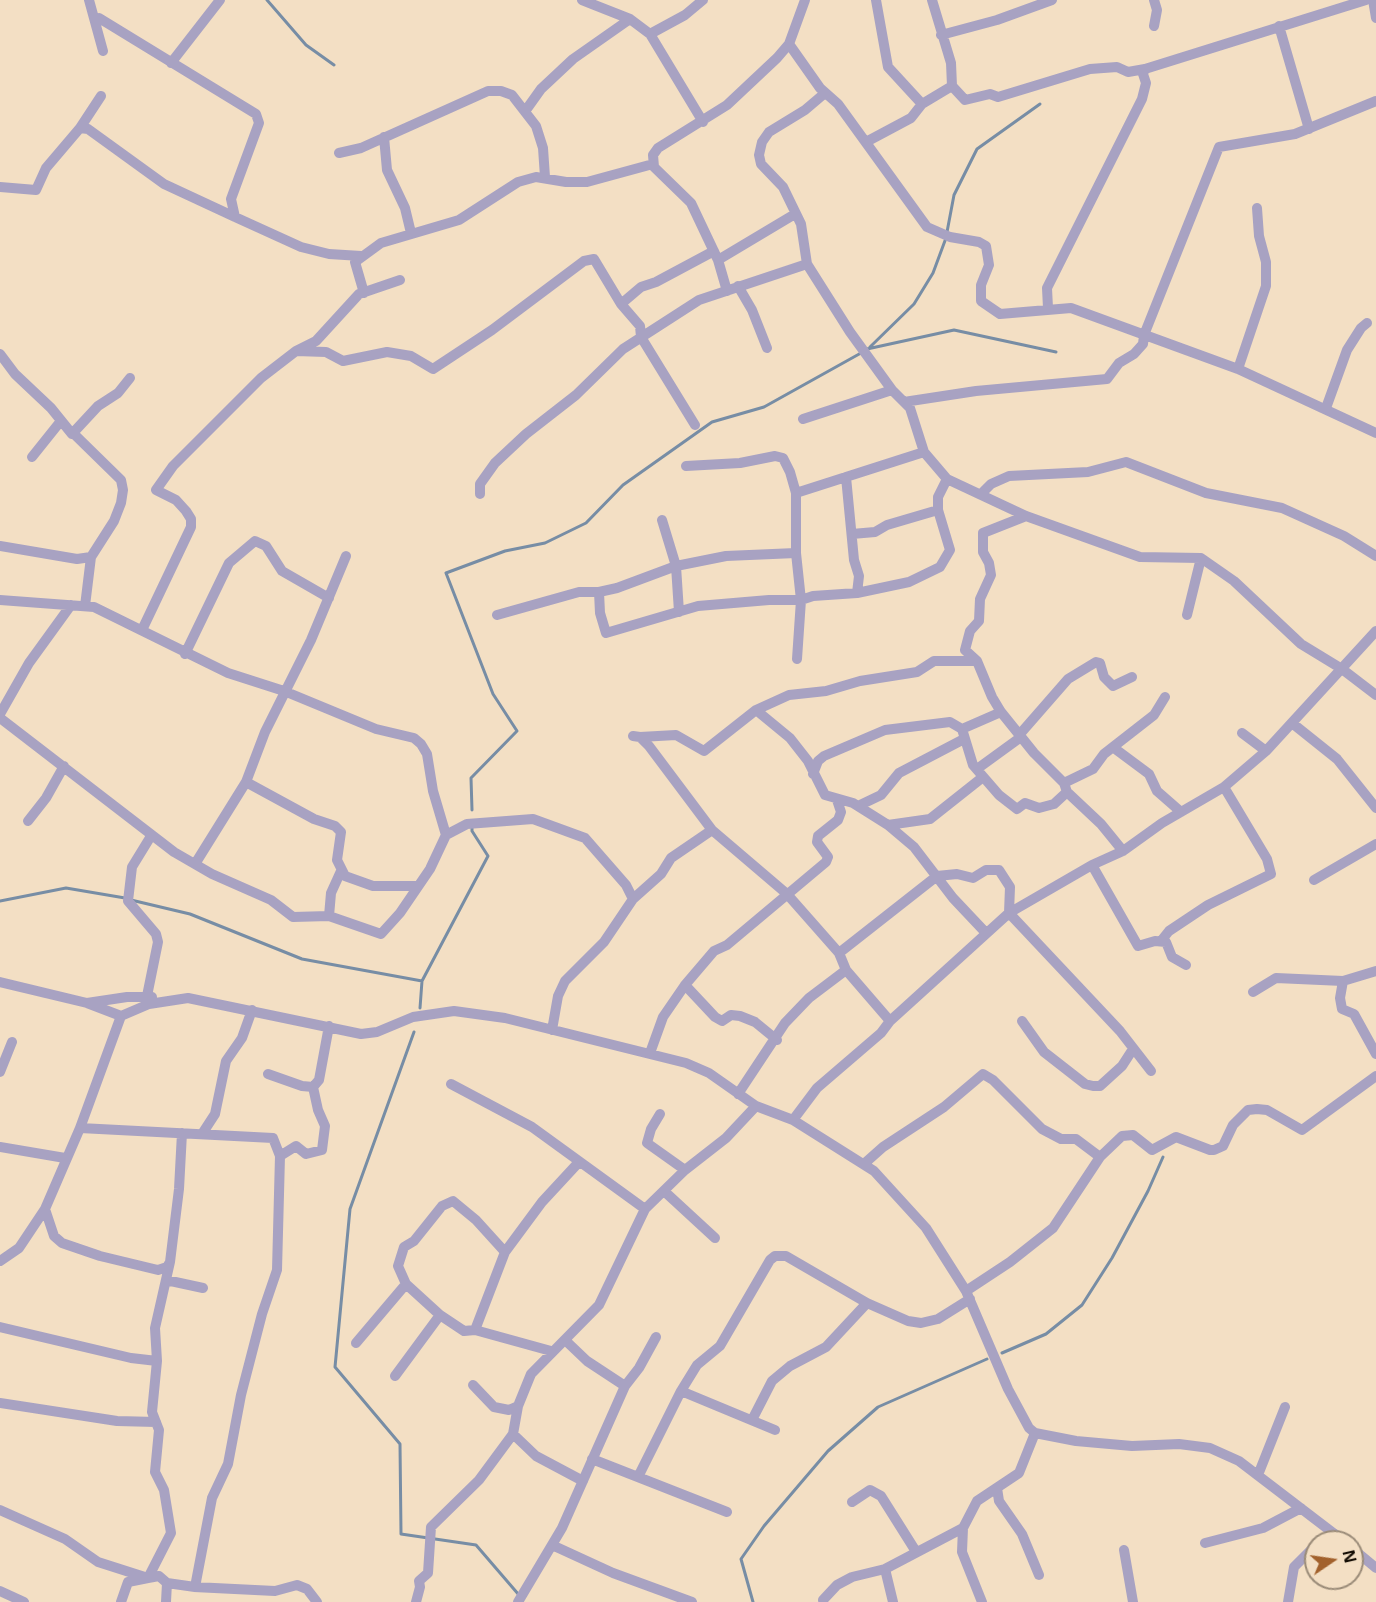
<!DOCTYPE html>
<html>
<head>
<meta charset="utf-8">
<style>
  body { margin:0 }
  #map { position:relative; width:1376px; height:1602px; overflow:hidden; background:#f3dfc4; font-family:"Noto Sans",sans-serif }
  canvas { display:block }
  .north { position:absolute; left:1304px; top:1530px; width:60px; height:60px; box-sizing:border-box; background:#f3dfc4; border:2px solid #9a8b78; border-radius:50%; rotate:77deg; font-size:16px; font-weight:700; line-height:24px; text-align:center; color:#150e05 }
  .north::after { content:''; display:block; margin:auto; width:21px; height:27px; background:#a2612c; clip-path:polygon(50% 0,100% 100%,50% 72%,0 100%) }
</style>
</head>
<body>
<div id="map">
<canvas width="1376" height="1602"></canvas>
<div class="north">N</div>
</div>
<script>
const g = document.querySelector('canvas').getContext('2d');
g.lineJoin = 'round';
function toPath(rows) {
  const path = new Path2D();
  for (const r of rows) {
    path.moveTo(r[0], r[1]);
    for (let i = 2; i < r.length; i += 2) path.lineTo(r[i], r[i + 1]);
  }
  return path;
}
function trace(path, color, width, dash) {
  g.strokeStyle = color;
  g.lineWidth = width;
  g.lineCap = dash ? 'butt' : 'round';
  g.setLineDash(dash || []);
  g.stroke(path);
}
trace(toPath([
  [267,0,306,45,334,65],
  [947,232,954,195,977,149,1040,104],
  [870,347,914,304,933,273,946,238],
  [867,349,954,330,1056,352],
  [472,810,471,778,517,731,493,694,446,573,505,551,545,543,586,523,623,485,712,422,764,407,861,353],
  [131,900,190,914,302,959,422,981],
  [0,901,66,888,125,898],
  [420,1008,422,981,488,856,472,831,472,826],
  [414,1032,350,1209,335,1367,400,1444,401,1534,476,1545,519,1595],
  [1002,1353,1046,1334,1082,1305,1112,1258,1148,1191,1163,1157],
  [753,1602,741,1559,764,1526,828,1451,878,1407,987,1359]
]), '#778da5', 3);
trace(toPath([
  [89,0,103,51],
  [582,0,630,19,650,34,703,122],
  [876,0,888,67,922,104],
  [932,0,951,63,952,86],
  [1154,0,1157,10,1154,26],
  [1373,0,1376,18],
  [1279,26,1309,129],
  [650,34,685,15,703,0],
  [941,35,997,20,1052,0],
  [789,44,820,88,838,104,927,227,950,237,979,242,986,246,989,265,981,285,981,301,1000,314,1071,308,1238,369,1376,433],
  [171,63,220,0],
  [825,93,805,110,769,132,762,142,759,155,761,164,783,187,801,224,807,264,850,332,892,390,910,408,924,452,947,479,1026,516,1140,557,1201,558,1234,581,1301,644,1342,669,1376,695],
  [526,110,541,89,573,59,630,19],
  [80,128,101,96],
  [384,137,387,170,405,208,411,233],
  [866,142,911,118,922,104,952,86,965,100,990,94,998,97,1090,69,1117,67,1128,72,1145,69,1366,0],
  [339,153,361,148,488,91,501,91,512,95,536,126,543,148,545,177],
  [0,187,36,190,46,168,80,128,88,129,164,184,235,217,231,199,259,123,256,114,99,18],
  [235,217,301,247,329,254,361,256],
  [718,260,795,214],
  [738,286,752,310,767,348],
  [727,291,718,260,691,203,654,167,653,155,658,148,727,105,777,58,789,44,805,0],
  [364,293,355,262,381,243,459,220,518,182,536,177,566,182,587,182,653,164],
  [621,304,641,287,656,282,714,251],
  [1048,308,1047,288,1142,99,1146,83,1143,74,1145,69],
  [296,351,326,352,343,361,387,352,411,356,433,369,492,330,584,261,594,259,621,304,640,326,641,337,695,425],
  [0,354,15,374,51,408,72,434,98,406,118,393,130,378],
  [1238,369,1266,286,1266,262,1259,236,1257,208],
  [904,402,976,391,1107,379,1119,363,1134,354,1143,344,1144,335,1219,147,1295,134,1376,101],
  [1326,408,1347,350,1361,328,1367,323],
  [803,419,892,390],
  [74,434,121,480,123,490,121,503,114,521,91,557,85,606],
  [32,457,60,422],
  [686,466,740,463,775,456,783,458,790,472,796,493,796,553,801,600,797,659],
  [846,477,854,560,859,576,857,593],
  [796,493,924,452],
  [982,493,991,484,1009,476,1088,472,1126,462,1206,493,1282,508,1344,536,1376,556],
  [480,494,480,484,495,463,526,434,576,395,623,349,699,300,807,264],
  [1026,516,983,533,983,552,989,563,991,575,980,599,979,621,970,631,965,650,977,661,992,697,1001,712,1034,753,1064,783,1067,792,1101,824,1123,851],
  [662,520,676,566,679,612],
  [852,534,875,532,887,525,938,510],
  [0,546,77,559,91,557],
  [599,592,600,613,606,633,698,606,769,600,801,600,813,596,857,593,909,582,940,567,950,550,938,510,938,497,947,479],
  [0,600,94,607,228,673,284,691,376,729,414,738,421,744,427,754,433,791,446,835],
  [497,615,579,592,599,592,617,588,676,566,726,556,796,553],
  [1187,615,1201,558],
  [142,630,191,527,191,519,186,511,176,500,156,490,173,466,261,378,296,351,316,341,359,294,400,280],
  [185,654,229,563,255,541,266,546,282,571,329,598],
  [756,710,790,738,808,761,825,795,853,803,888,825,914,847,953,898,986,933],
  [0,714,29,663,71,605],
  [0,718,174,852,212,874,271,900,293,917,329,916,381,934,400,913,430,869,446,835,467,824,533,819,585,838,626,885,633,899],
  [1292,723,1337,759,1376,808],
  [962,729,973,765,999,795,1017,809,1025,803,1039,808,1054,804,1067,792],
  [1242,733,1266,751],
  [1020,734,1068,679,1096,662,1100,663,1104,677,1113,686,1132,677],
  [633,736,640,737,649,746,712,830,787,894,839,953,846,970,890,1021],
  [640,737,676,735,704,751,756,710,789,695,826,691,860,681,917,672,934,661,977,661],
  [1114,748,1149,774,1157,791,1181,812],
  [977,769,1021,737],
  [813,774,818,761,824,756,885,730,950,722,962,729,1001,712],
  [246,782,314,819,335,826,341,832,337,860,345,876,373,886,418,886],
  [1064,783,1093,769,1104,754,1154,715,1165,697],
  [858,806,881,795,899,773,964,739],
  [28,821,46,798,64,766],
  [888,825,930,819,983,777],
  [195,864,246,782,265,732,311,640,346,556],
  [1092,865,1138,946,1155,941,1166,942,1172,957,1186,965],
  [1314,880,1376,844],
  [329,916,331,893,341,871],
  [1161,941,1169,931,1208,905,1271,874,1267,859,1224,787],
  [839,953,937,876,957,874,973,878,986,870,999,870,1010,887,1009,913,1120,1031,1151,1071],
  [1343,981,1340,998,1342,1009,1354,1014,1376,1054],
  [0,982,87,1003,121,1016,149,1004,188,998,361,1034,377,1032,413,1017,454,1011,505,1018,686,1063,709,1073,756,1106,793,1120,874,1171,926,1228,966,1291,1008,1389,1029,1428,1035,1433,1076,1441,1132,1446,1179,1444,1210,1448,1239,1461,1345,1542],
  [685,985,715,1017,722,1021,731,1015,740,1016,755,1022,777,1040],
  [1253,992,1276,978,1343,981,1376,971],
  [147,996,158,942,156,934,128,901,132,867,151,836],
  [87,1003,127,997,152,997],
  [1022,1021,1044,1052,1085,1084,1093,1086,1100,1086,1122,1066,1133,1049],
  [552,1030,558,996,565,981,604,942,633,899,661,874,671,858,712,830],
  [650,1053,663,1017,685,985,714,951,727,945,826,862,828,857,817,842,818,836,838,820,841,812,837,800],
  [0,1072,12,1042],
  [268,1074,302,1086,313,1087,319,1080,329,1026],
  [451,1084,532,1127,645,1209],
  [738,1094,785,1023,809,998,846,970],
  [660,1114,651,1129,647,1143,685,1170],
  [793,1120,817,1088,881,1033,890,1021,1009,913,1092,865,1123,851,1162,823,1224,787,1266,751,1376,631],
  [202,1134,215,1114,226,1061,242,1038,252,1010],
  [0,1147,65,1158],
  [280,1156,296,1146,306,1154,322,1150,325,1126,318,1110,313,1087],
  [865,1163,883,1147,944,1107,983,1074,993,1080,1042,1129,1061,1139,1076,1139,1100,1157],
  [664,1191,715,1238],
  [45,1209,54,1236,62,1243,100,1256,158,1270,167,1267,170,1262],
  [505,1252,476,1220,453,1201,442,1206,414,1241,404,1247,398,1266,406,1284,440,1315,464,1331,475,1330,505,1252,542,1202,579,1162],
  [0,1261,19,1248,45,1209,80,1128,121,1016],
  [166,1280,203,1288],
  [966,1291,1010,1262,1053,1228,1100,1157,1122,1136,1133,1135,1152,1150,1176,1137,1210,1150,1214,1150,1223,1146,1233,1125,1248,1110,1257,1109,1267,1110,1302,1130,1376,1076],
  [0,1327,131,1358,157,1361],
  [475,1330,551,1351],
  [356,1343,406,1284],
  [395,1376,440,1315],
  [473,1385,494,1407,509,1410,518,1406],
  [625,1386,639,1368,656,1337],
  [681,1391,775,1430],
  [0,1403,117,1421,156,1422],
  [752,1420,772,1381,790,1366,826,1347,867,1303],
  [513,1434,536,1456,583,1481],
  [592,1459,727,1512],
  [1258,1475,1285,1407],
  [638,1477,681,1391,697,1365,720,1346,770,1260,775,1256,786,1256,867,1303,908,1321,921,1323,938,1319,970,1299],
  [997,1488,999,1501,1022,1534,1039,1575],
  [852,1502,870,1490,881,1496,915,1550],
  [0,1510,65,1539,98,1562,148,1578,159,1576,167,1583,195,1587,212,1498,228,1464,241,1395,262,1314,277,1270,280,1156,273,1138,80,1128],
  [963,1528,962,1552,982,1602],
  [1205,1543,1263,1528,1301,1508],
  [552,1545,613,1573,692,1602],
  [1352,1548,1376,1568],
  [1124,1550,1133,1602],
  [194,1587,275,1591,297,1585,307,1589,317,1602],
  [0,1591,24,1602],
  [823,1600,837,1585,852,1577,885,1569],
  [121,1602,128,1582,148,1578,171,1533,164,1490,155,1472,159,1430,152,1412,157,1361,155,1328,170,1262,179,1189,182,1133],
  [166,1602,167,1583],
  [416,1602,420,1587,419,1581,428,1573,431,1527,479,1480,513,1434,518,1406,531,1374,599,1305,645,1209,685,1170,726,1138,756,1106],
  [518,1602,562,1528,625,1386,587,1361,565,1340],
  [893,1602,885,1569,963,1528,977,1501,1019,1473,1035,1433],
  [1288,1602,1294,1567,1316,1545]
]), '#a8a2c2', 10);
</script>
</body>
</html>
